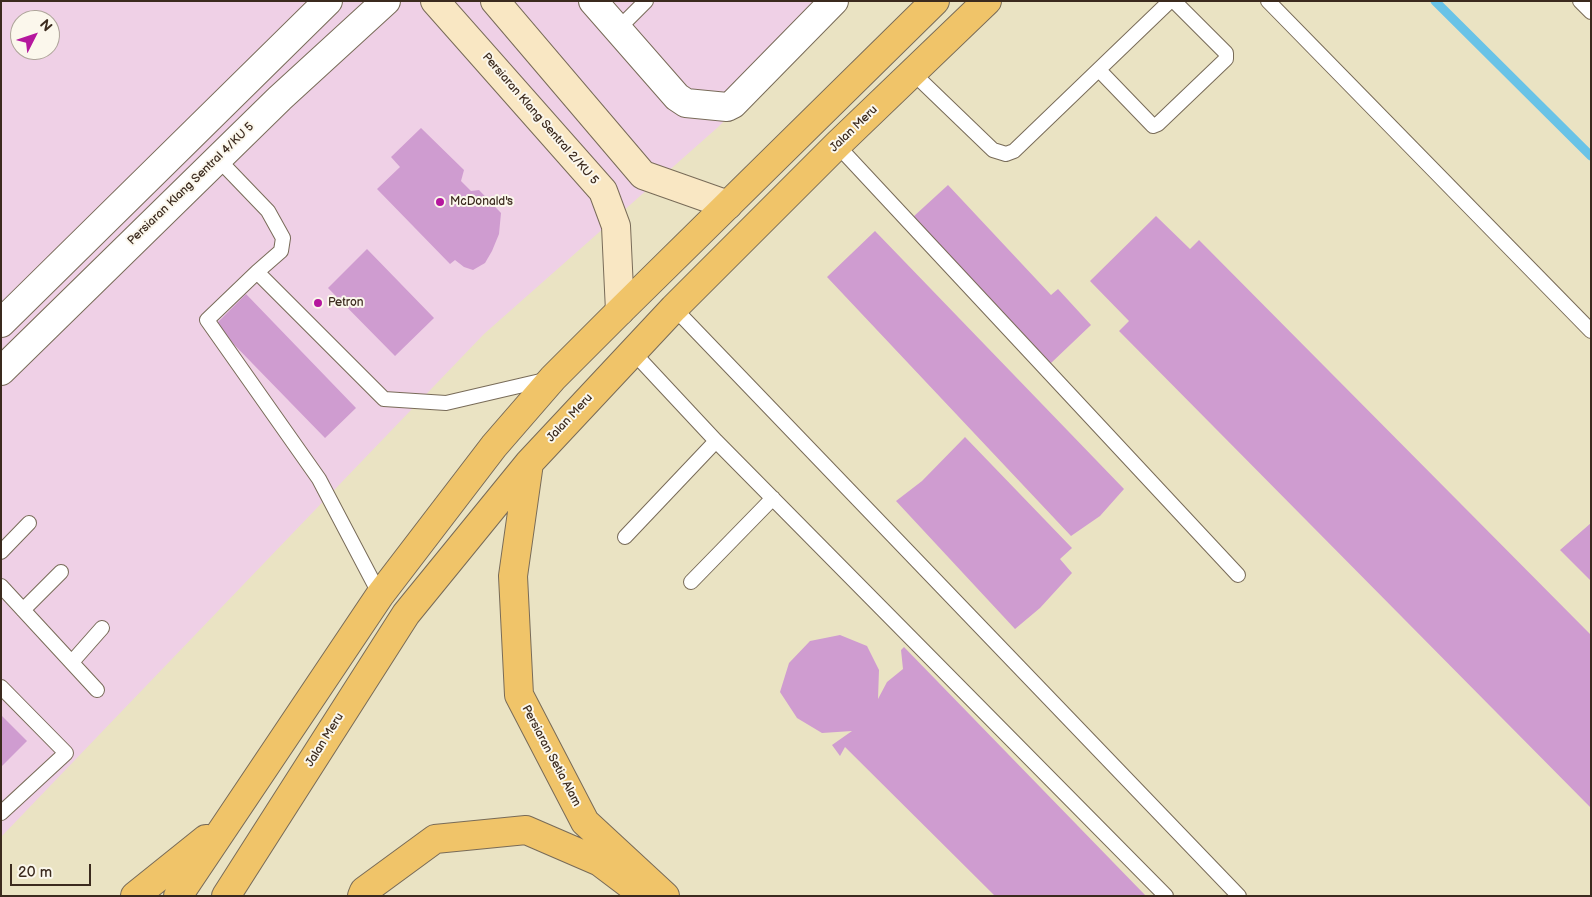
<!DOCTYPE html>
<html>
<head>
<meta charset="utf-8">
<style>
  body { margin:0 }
  #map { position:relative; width:1592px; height:897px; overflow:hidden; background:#eae3c3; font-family:"Balsamiq Sans",sans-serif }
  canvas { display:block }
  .frame { position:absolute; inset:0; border:2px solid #3b2a1e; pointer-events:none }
  .north { position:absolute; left:10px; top:10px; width:50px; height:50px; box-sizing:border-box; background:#fbf7ec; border:1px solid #aea59a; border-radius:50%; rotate:49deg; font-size:14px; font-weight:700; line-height:20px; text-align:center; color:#3b2a1e }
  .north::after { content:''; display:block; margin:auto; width:18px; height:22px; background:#b5179e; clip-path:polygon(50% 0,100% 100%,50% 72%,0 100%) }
  .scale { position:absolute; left:10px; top:864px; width:81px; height:22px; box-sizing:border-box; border:2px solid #3b2a1e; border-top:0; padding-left:6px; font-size:15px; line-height:18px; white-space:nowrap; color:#3b2a1e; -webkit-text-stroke:4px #fbf7ec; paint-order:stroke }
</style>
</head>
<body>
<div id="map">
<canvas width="1592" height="897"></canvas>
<div class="frame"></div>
<div class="north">N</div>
<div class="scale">20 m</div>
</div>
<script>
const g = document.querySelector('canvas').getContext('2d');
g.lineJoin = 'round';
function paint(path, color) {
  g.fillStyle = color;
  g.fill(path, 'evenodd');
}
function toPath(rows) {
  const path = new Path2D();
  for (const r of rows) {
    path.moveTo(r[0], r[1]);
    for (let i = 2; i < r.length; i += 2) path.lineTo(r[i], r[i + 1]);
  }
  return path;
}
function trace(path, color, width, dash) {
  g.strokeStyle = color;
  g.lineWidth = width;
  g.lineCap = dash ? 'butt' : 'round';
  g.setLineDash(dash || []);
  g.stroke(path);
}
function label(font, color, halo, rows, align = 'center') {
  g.font = font + ' "Balsamiq Sans",sans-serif';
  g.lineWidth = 4;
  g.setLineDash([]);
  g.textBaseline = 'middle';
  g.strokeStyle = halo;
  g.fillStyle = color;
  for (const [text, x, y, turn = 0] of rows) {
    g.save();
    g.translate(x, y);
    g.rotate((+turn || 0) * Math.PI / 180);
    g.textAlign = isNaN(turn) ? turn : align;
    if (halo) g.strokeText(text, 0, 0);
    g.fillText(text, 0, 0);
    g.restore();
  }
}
paint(toPath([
  [1,1,848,1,717,128,484,334,1,837],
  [20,20,50,20,50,50,20,50]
]), '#efd0e6');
trace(toPath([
  [1435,1,1591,156]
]), '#69c3e7', 9);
paint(toPath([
  [421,128,464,170,461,181,471,191,479,190,501,213,499,234,492,251,485,263,473,270,464,267,455,260,450,264,377,189,400,167,391,157],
  [948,185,1051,295,1058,289,1091,325,1050,364,913,217],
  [1156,216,1190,249,1199,240,1591,635,1591,808,1119,331,1129,321,1090,281],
  [875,231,1124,489,1100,516,1071,536,827,277],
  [367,249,434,318,395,356,328,288],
  [246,294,356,408,325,438,215,325],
  [965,437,1072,548,1060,559,1072,573,1040,608,1015,629,896,501,922,481],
  [1591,523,1591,581,1560,550],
  [840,635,867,646,879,670,878,699,887,682,903,669,901,650,904,647,1146,896,995,896,845,747,840,756,832,745,852,731,822,733,797,718,780,692,789,663,810,641],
  [1,715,27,741,1,767]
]), '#cf9cd0');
const lane = toPath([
  [1268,1,1591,331],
  [1580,1,1591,12],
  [618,29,646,1],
  [1099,70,1153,126,1158,124,1226,59,1226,53,1174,1],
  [913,73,993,150,1006,154,1014,151,1170,1],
  [837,145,1238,575],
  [218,159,268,211,283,238,281,251,257,272],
  [674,308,1239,896],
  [632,351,716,441,1166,896],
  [625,537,716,441],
  [1,552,29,523],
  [691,582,773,498],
  [1,586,97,690],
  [380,595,319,479,207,320,257,272,384,399,446,403,549,379],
  [23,610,61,572],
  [72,662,102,628],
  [1,687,66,753,1,813]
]);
const street = toPath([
  [593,1,677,97,686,103,727,107,733,104,834,1],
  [1,323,328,1],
  [1,371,280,98,386,1]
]);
const secondary = toPath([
  [435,1,603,191,616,226,620,311],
  [495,1,643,175,728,205]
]);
const highway = toPath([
  [529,463,513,576,519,695,585,822,665,896],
  [135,896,206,839],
  [178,896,380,595,494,446,553,378,620,311,935,1],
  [226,896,406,614,529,463,674,308,837,145,987,1],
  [362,896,364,891,435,839,526,830,600,862,633,887]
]);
trace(lane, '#786b58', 16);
trace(street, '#786b58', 30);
trace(secondary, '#786b58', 30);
trace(highway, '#786b58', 30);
trace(lane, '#fff', 14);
trace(street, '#fff', 28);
trace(secondary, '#f9e7c3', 28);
trace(highway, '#f0c469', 28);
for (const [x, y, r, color] of [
  [440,202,5,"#b5179e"],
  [318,303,5,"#b5179e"]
]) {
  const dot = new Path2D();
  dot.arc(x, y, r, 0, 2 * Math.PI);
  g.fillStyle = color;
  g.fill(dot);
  trace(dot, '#fbf7ec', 2);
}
label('12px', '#3b2a1e', '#fbf7ec', [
  ["Persiaran Klang Sentral 2/KU 5",540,119,49],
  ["Jalan Meru",854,129,-44],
  ["Persiaran Klang Sentral 4/KU 5",191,184,-44],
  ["Jalan Meru",570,418,-47],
  ["Jalan Meru",325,740,-58],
  ["Persiaran Setia Alam",551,756,62]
]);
label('12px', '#3b2a1e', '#fbf7ec', [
  ["McDonald's",450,202],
  ["Petron",328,303]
], 'left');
</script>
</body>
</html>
